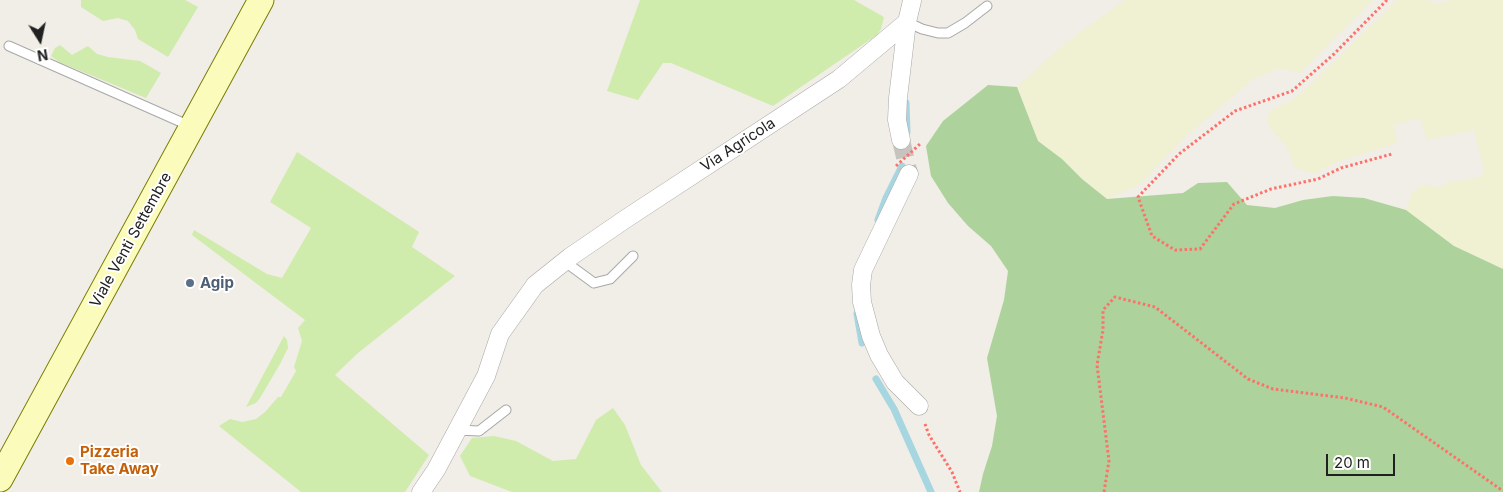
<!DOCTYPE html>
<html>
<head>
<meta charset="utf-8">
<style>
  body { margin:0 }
  #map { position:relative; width:1503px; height:492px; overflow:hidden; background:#f1ede7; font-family:Inter,sans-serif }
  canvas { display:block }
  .north { position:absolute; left:15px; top:15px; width:50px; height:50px; -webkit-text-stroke:4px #fff; paint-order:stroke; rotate:170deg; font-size:14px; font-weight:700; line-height:20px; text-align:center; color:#212121 }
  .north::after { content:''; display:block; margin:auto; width:18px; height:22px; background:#212121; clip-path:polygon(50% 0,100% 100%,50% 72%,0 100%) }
  .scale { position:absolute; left:1326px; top:454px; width:69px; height:22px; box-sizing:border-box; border:2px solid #212121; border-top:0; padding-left:6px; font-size:15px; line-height:18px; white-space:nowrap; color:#212121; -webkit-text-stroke:4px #fff; paint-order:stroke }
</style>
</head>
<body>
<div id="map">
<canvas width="1503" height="492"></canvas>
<div class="north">N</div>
<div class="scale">20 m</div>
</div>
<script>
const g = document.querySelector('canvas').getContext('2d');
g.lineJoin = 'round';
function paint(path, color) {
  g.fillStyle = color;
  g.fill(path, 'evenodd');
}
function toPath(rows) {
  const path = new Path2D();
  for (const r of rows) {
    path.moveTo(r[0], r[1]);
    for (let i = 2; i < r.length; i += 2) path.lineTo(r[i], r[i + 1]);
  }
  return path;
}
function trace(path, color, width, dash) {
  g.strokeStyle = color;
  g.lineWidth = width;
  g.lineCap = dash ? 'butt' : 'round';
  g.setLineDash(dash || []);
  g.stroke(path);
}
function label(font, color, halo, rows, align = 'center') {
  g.font = font + ' Inter,sans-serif';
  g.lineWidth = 4;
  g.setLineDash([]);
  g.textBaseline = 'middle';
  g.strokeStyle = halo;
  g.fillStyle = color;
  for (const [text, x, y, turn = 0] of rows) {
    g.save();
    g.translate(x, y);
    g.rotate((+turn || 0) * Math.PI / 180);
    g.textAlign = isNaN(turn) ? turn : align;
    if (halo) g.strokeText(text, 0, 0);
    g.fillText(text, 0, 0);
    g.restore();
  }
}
paint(toPath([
  [1125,0,1373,0,1300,73,1279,68,1252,80,1186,136,1139,185,1107,199,1082,179,1062,159,1038,141,1017,87,1068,41],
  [1397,0,1428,0,1436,4,1446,2,1448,0,1503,0,1503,269,1454,246,1406,210,1411,194,1420,186,1430,185,1440,188,1449,182,1471,179,1482,176,1484,170,1474,130,1427,140,1420,118,1394,125,1397,143,1334,163,1315,174,1295,168,1286,145,1271,129,1266,119,1272,110,1291,101,1312,83]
]), '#f0f0d2');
paint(toPath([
  [81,0,185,0,198,7,168,57,138,39,135,30,128,21,118,18,103,21,81,7],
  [640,0,854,0,884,17,881,29,877,35,773,106,671,63,663,63,638,100,607,91],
  [60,45,72,55,88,46,97,54,108,57,140,61,161,73,146,98,59,62,51,56,55,48],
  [297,152,419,232,412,247,455,276,358,353,335,375,429,455,405,492,301,492,219,426,230,419,242,422,256,419,265,412,278,397,281,397,296,371,294,367,302,341,298,328,305,320,192,235,194,230,267,274,282,278,311,228,270,202],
  [284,336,287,340,288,348,280,364,260,398,256,403,246,407],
  [613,408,625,425,641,465,662,492,512,492,470,476,460,456,472,438,494,436,516,441,553,461,576,459,596,420]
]), '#d0ecac');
paint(toPath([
  [988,85,1017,87,1038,141,1062,159,1082,179,1107,199,1183,193,1198,183,1227,182,1247,205,1275,208,1303,200,1333,196,1364,198,1406,210,1454,246,1503,269,1503,492,979,492,983,474,992,446,997,416,987,358,1004,300,1008,271,991,246,968,226,948,203,931,176,926,146,943,121]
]), '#aed29b');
trace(toPath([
  [906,103,907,132],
  [878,220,886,198,902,166],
  [857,314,862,343],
  [876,379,894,409,931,492]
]), '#a6d6e0', 7);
trace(toPath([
  [901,140,909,174]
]), '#c7c4bf', 18, [18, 9]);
const service = toPath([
  [907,22,922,29,938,33,948,33,965,23,987,6],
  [9,46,190,126],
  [564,261,594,283,610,279,633,256],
  [457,430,479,431,506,410]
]);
const minor = toPath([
  [901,140,897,120,898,98,907,22],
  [909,174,863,270,861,285,862,302,871,336,879,355,895,382,919,406],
  [421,492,436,470,486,376,500,334,535,285,570,257,627,218,839,79,907,22,912,1]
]);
const secondary = toPath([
  [0,479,261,0]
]);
trace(service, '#a8a8a8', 11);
trace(minor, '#a8a8a8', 19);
trace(secondary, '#787d02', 27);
trace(toPath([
  [1387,0,1334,54,1292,91,1235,111,1179,154,1138,197,1152,236,1175,250,1200,249,1234,204,1271,189,1318,179,1341,168,1392,154],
  [925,424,929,435,952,472,960,492],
  [1104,492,1109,461,1097,365,1103,330,1103,310,1115,297,1155,307,1248,379,1273,389,1345,398,1383,407,1503,491]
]), '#fe716b', 3, [2.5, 2.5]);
trace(service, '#fff', 9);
trace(minor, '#fff', 18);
trace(secondary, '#fbfbbb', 25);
trace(toPath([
  [896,166,920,144]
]), '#fe716b', 3, [2.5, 2.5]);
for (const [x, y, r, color] of [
  [190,283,5,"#5c6f8a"],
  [70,461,5,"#e8710a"]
]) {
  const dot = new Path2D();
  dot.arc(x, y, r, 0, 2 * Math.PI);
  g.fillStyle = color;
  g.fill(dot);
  trace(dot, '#fff', 2);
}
label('15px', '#212121', '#fff', [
  ["Via Agricola",738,145,-33],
  ["Viale Venti Settembre",131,240,-61]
]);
label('bold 15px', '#4e5e75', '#fff', [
  ["Agip",200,283]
], 'left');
label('bold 15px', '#c56008', '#fff', [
  ["Pizzeria",80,452],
  ["Take Away",80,469]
], 'left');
</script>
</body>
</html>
